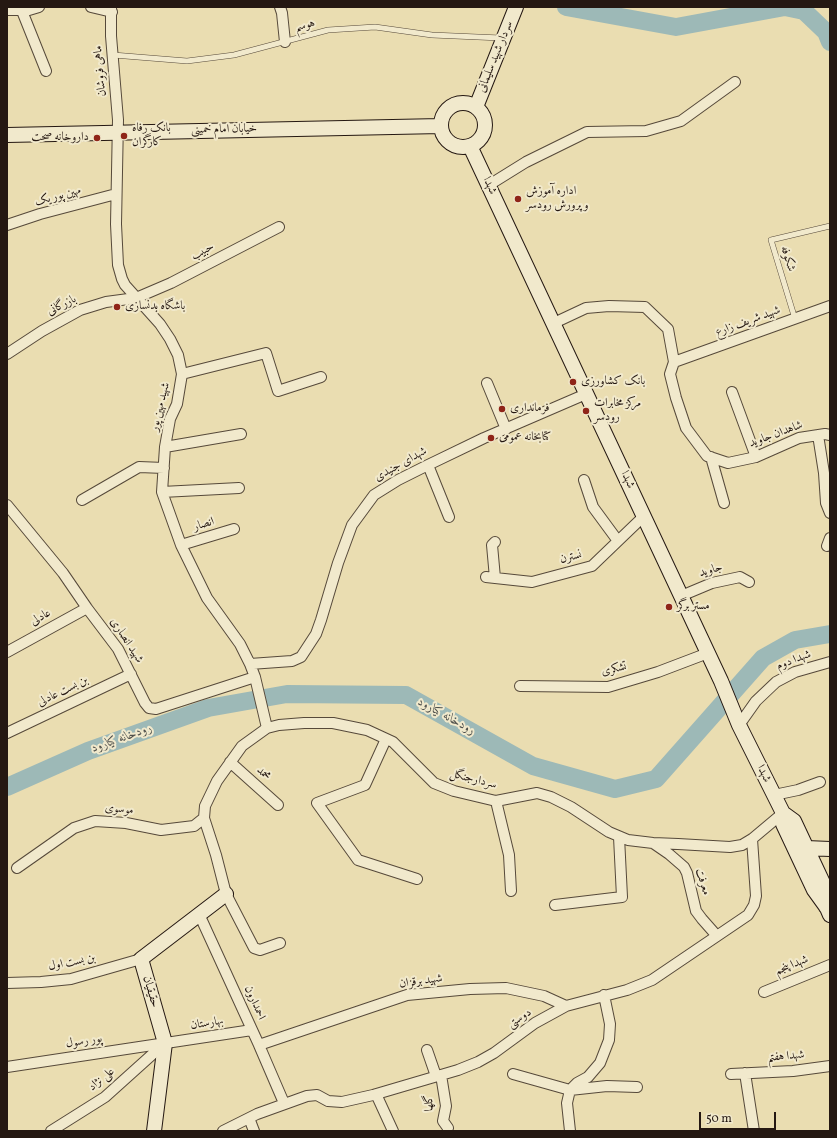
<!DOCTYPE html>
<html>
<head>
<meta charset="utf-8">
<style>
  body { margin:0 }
  #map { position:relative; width:837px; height:1138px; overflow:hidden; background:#eaddb1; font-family:Vollkorn,serif }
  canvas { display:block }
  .frame { position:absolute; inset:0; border:8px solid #251812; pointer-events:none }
  .scale { position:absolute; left:699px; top:1112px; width:77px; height:18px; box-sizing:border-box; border:2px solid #251812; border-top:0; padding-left:5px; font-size:12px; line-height:14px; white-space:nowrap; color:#251812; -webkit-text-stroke:3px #f1e9cc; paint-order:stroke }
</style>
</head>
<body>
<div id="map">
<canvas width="837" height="1138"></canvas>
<div class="frame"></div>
<div class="scale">50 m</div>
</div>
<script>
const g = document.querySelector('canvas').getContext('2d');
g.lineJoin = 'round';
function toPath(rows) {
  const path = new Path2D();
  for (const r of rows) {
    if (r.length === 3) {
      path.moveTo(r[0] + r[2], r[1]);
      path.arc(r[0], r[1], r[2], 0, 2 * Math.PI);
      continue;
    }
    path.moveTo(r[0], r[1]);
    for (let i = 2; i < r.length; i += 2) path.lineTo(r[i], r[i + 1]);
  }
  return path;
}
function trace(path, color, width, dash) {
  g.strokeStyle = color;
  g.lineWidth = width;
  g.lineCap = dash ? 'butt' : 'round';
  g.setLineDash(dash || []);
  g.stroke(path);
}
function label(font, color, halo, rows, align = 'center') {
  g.font = font + ' Vollkorn,Amiri,serif';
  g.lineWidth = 4;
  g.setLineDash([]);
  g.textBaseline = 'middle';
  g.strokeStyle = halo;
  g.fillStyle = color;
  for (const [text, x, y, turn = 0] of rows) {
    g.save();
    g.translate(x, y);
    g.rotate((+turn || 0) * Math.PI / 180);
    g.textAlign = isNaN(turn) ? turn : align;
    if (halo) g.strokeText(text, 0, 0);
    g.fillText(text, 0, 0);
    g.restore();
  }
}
trace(toPath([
  [566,7,676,27,785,7],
  [785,7,804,11,826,32,830,42],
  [7,787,88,751,208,708,287,694,406,695,533,766,615,789,656,779,763,658,795,640,830,634]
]), '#9db9b7', 18);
const lane = toPath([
  [113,55,187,61,234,55,328,30,375,27,432,35,501,38],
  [795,319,771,240,830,226]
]);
const street = toPath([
  [22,7,22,11,46,71],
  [91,7,112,12],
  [111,7,111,36,118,120,116,224,118,265,122,279,125,285,160,324,170,339,178,355,182,374,177,404,170,419,165,447,162,492,181,545,207,598,240,644,250,664,255,677,267,728],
  [280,7,282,13,285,42],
  [7,10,29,10,39,7],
  [489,185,526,162,587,132,646,131,681,121,735,82],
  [7,225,40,214,116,194],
  [554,323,586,308,609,306,645,307,668,329,674,362,670,374,676,398,686,428,707,456,728,463,756,457,799,438,825,434,830,435],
  [7,354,42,331,80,310,106,302,136,298,171,283,279,227],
  [674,362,830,306],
  [182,374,266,353,278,391,321,377],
  [487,383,506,429],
  [732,392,756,457],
  [818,435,824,473,826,503,830,513],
  [165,447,241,434],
  [711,457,724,503],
  [428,465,449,517],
  [584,480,593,507,618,541],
  [162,492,239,488],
  [82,500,139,467,164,468],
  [7,505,63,573,87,608,118,649,145,703,149,708,156,709,255,677],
  [181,545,234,529],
  [827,546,830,538],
  [486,577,532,582,592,566,644,516],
  [495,578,492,545,495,542],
  [681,596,712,583,740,577,749,582],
  [7,652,87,608],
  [250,664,292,661,301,657,316,634,321,620,338,563,352,525,374,495,398,480,428,465,484,438,586,394],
  [520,686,608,687,658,672,708,653],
  [739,725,756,701,776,682,795,672,830,662],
  [7,733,131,674],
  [386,739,365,785,317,803,358,860,417,879],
  [230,762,278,805],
  [774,795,798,790,820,782],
  [496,801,509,855,511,891],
  [653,843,669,854,684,867,687,873,696,911,702,919,717,936],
  [17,868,74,828,95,821,126,823,161,830,194,826,204,818],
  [555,905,622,897,619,837],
  [199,914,259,1045,284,1103],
  [280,943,260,950,254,948,226,894,216,855,204,818,205,806,217,781,242,746,267,728,279,725,304,723,333,723,367,730,393,742,434,783,454,791,496,801,537,793,551,797,571,807,609,832,628,840,653,843,678,844,730,847,742,845,752,839,783,813],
  [7,983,41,982,71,979,141,959],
  [764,992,830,965],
  [259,1045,407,995,470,989,506,988,544,996,566,1006],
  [427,1050,436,1076],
  [7,1067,252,1030],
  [745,1073,754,1131],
  [513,1074,570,1090,607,1086,637,1087],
  [731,1074,793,1071,830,1066],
  [441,1075,446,1106,443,1121,448,1128],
  [376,1094,393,1131],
  [249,1118,254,1131],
  [51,1131,105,1097,165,1043],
  [223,1131,257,1114,307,1096,317,1095,328,1101,342,1102,373,1095,458,1070,478,1062,494,1053,535,1023,566,1006,627,990,652,980,748,915,754,905,756,896,752,839],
  [570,1131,567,1103,570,1090,577,1083,588,1077,600,1063,609,1040,610,1024,604,995]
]);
const secondary = toPath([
  [463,125,22],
  [476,107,516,7],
  [7,135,441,126],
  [470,146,721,681,739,725,783,813,783,824,814,890,827,908,830,915],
  [783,813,794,821,824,885,826,907],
  [806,848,830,849],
  [154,1131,165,1043,141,959,226,894]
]);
trace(lane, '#56493a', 6);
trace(street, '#56493a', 12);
trace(secondary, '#251812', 16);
trace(lane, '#f1e9cc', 5);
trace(street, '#f1e9cc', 10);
trace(secondary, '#f1e9cc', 14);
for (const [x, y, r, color] of [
  [124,136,4,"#8f2418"],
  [97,138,4,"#8f2418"],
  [518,199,4,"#8f2418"],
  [117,307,4,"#8f2418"],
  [573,382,4,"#8f2418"],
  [502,409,4,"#8f2418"],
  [586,411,4,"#8f2418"],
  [491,438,4,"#8f2418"],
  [669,607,4,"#8f2418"]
]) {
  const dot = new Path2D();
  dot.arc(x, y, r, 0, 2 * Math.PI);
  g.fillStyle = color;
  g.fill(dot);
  trace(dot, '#f1e9cc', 1.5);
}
label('12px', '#251812', '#f1e9cc', [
  ["هوسم",305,26,-15],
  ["سردار شهید سلیمانی",496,57,-68],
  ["ماهی فروشان",101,71,-95],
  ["خیابان امام خمینی",224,130,-1],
  ["شهدا",489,186,65],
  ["مهین پور یک",58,197,-15],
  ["حبیب",203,252,-27],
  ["شکوفه",787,259,73],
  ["بازرگانی",62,306,-27],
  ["شهید شریف زارع",748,322,-20],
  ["شهید مهین پور",161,407,-76],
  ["شاهدان جاوید",776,435,-20],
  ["شهدای جنیدی",401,465,-29],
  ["شهدا",627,480,65],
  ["انصار",204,525,-17],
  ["نسترن",571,558,-14],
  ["جاوید",711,571,-17],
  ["عادلی",41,618,-29],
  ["شهید انصاری",126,641,57],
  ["شهدا دوم",794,661,-21],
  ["تشکری",614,670,-12],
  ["بن بست عادلی",63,692,-26],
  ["محمد",263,774,42],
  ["شهدا",763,774,64],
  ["سردارجنگل",473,780,14],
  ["موسوی",119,810,6],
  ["معرفت",702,882,73],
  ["بن بست اول",72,963,-11],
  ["شهدا پنجم",792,966,-22],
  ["شهید برقزان",421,982,-8],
  ["حقیقیان",150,992,74],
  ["احمدارون",254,1003,66],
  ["دوستی",520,1019,-34],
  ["بهارستان",207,1024,-9],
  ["پور رسول",84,1042,-9],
  ["شهدا هفتم",786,1057,-5],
  ["علی نژاد",102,1080,-39],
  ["گلها",430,1103,-92]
]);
label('12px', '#251812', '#f1e9cc', [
  ["بانک رفاه",132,129],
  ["کارگران",132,143],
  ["داروخانه صحت",89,138,"right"],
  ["اداره آموزش",526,192],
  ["و پرورش رودسر",526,206],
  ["باشگاه بدنسازى",125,307],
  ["بانک کشاورزى",581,382],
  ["مرکز مخابرات",594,404],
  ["رودسر",594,418],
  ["فرماندارى",510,409],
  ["کتابخانه عمومى",499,438],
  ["مستر برگر",677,607]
], 'left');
label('italic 13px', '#4f504c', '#f1e9cc', [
  ["رودخانه کیارود",446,717,29],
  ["رودخانه کیارود",122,739,-20]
]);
</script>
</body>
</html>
